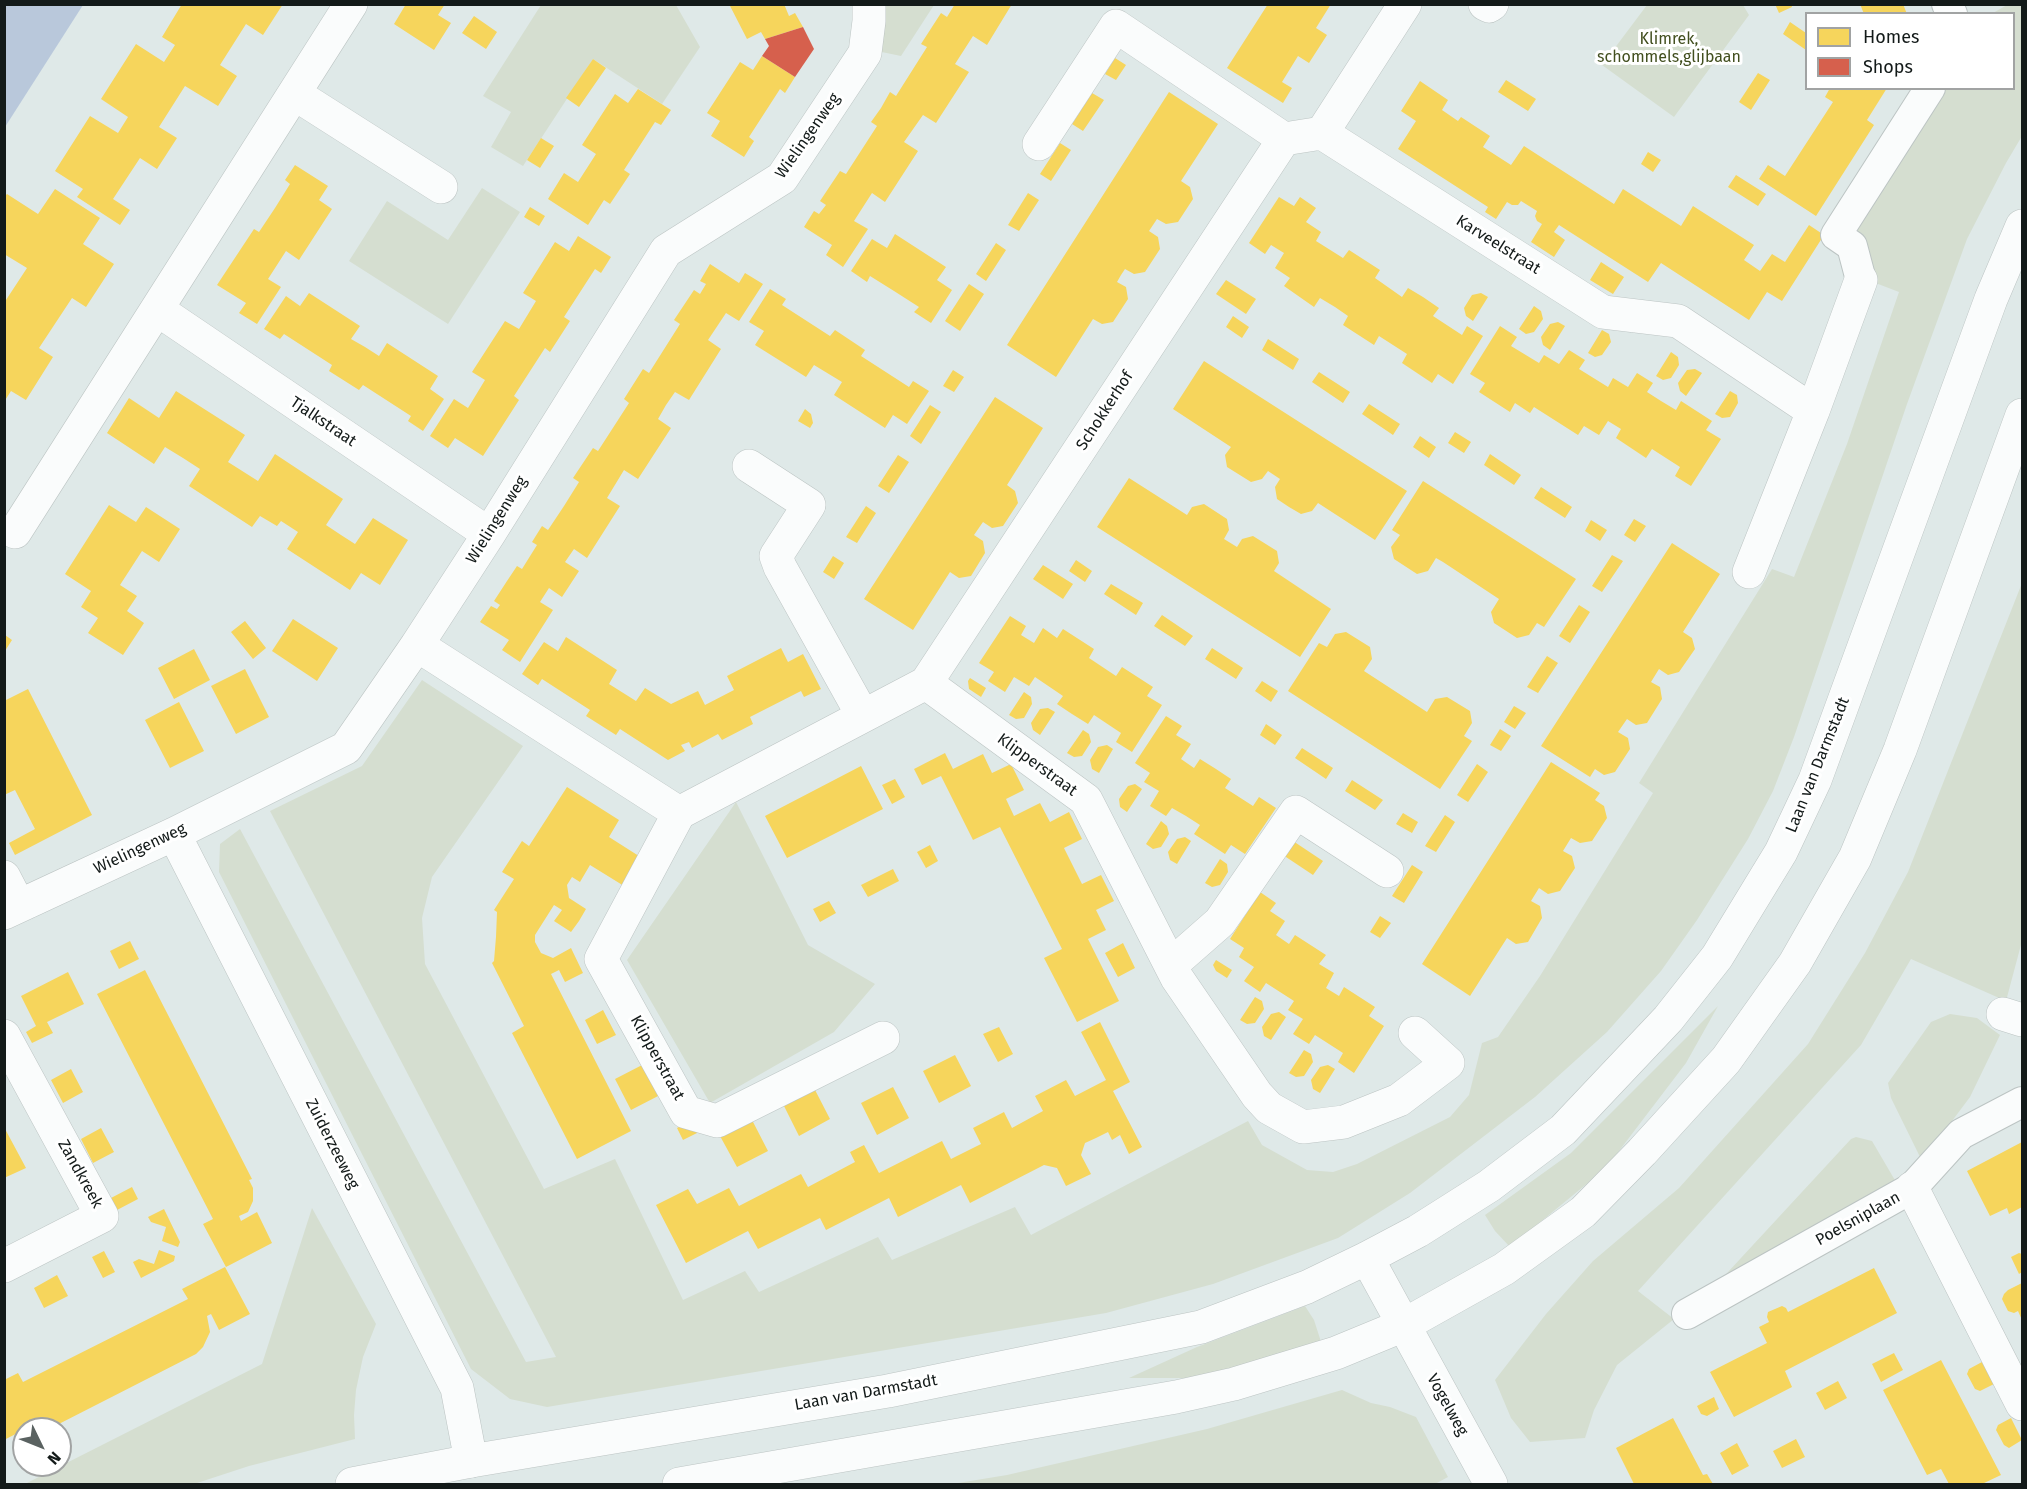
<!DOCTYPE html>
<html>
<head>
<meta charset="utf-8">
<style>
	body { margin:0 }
	#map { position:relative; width:2027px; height:1489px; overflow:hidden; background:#dfe9e8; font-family:"Fira Sans",sans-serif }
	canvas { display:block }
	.frame { position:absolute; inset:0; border:6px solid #131a19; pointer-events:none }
	.legend { position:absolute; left:1805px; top:12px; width:210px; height:78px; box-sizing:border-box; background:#fff; border:2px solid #a1a3a3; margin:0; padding:8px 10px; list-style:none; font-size:18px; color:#131a19 }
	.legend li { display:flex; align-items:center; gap:12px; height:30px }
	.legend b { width:30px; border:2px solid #a1a3a3 }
	.north { position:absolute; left:12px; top:1417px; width:60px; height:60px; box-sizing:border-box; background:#fff; border:2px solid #a1a3a3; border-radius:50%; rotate:133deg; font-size:16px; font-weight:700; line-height:24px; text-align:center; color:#131a19 }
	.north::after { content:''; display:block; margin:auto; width:21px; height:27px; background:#5a6261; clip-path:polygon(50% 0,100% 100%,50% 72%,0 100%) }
</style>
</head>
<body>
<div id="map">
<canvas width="2027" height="1489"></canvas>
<div class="frame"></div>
<ul class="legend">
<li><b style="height:16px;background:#f6d55c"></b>Homes</li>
<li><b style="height:16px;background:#d6604d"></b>Shops</li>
</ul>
<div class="north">N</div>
</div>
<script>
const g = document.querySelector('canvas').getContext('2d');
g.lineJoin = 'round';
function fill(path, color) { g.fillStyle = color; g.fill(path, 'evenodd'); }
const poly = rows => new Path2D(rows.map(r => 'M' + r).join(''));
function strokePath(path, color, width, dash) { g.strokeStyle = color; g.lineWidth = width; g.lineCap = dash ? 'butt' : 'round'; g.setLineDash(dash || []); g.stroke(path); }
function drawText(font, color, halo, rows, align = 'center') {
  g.font = font + ' "Fira Sans",sans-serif'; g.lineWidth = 6; g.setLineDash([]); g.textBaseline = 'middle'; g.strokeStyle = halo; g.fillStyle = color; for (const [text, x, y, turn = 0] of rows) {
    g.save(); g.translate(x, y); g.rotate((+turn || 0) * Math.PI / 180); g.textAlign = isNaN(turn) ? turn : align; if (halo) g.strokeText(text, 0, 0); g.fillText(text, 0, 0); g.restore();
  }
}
fill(poly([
	[541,5,676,5,700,47,662,104,593,59,523,166,491,147,511,112,483,96],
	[882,5,934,5,901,56,877,51],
	[1647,5,1743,5,1749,15,1674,117,1602,65],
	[2007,5,2022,5,2022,136,2006,163,1967,239,1907,404,1794,737,1773,791,1748,839,1697,920,1661,971,1607,1032,1535,1097,1410,1193,1338,1238,1213,1284,1106,1313,547,1407,510,1399,471,1369,219,872,220,844,240,829,526,1362,556,1357,270,811,362,766,422,680,523,746,432,877,422,918,425,964,544,1189,615,1159,683,1300,745,1271,759,1292,878,1237,892,1260,1015,1207,1031,1235,1248,1121,1262,1145,1307,1170,1333,1172,1357,1164,1450,1117,1469,1095,1482,1043,1498,1037,1540,976,1653,793,1639,783,1772,569,1794,577,1847,444,1899,292,1873,282,1859,242,1856,224,1940,89,2014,88,2014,14,1993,13],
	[482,188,520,212,448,324,349,261,387,201,448,240],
	[2022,583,2022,941,2006,1001,1911,959,1861,1045,1638,1291,1674,1319,1617,1365,1594,1410,1585,1438,1530,1442,1511,1418,1495,1380,1546,1314,1593,1261,1679,1188,1808,1044,1865,953,1908,872],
	[736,802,808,945,875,984,834,1032,710,1103,627,960],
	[1718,1006,1686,1063,1606,1168,1510,1247,1495,1231,1485,1215,1571,1153],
	[1950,1014,1977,1018,2000,1035,1970,1097,1922,1161,1891,1098,1888,1083,1931,1022],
	[1856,1137,1872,1141,1896,1182,1716,1285,1851,1139],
	[312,1208,376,1324,363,1357,356,1390,354,1415,355,1439,249,1466,194,1484,25,1484,262,1364],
	[1305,1306,1314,1320,1323,1348,1188,1378,1129,1378,1197,1347],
	[1342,1390,1371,1403,1390,1407,1416,1417,1448,1477,1435,1484,952,1484,1007,1475,1207,1429]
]), '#d5ded0');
fill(poly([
	[5,4,83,5,5,127,4,5]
]), '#b9c8db');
fill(poly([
	[182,4,283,4,263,35,246,24,220,65,237,76,218,106,185,86,159,127,177,138,157,169,140,158,113,199,130,210,120,225,77,197,83,189,55,171,90,116,118,133,128,117,101,99,136,44,164,62,175,45,162,37],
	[406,4,445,4,438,15,451,23,434,50,394,24],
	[729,4,784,4,789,16,795,13,803,27,765,39,761,32,747,39],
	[955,4,1012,4,987,45,973,36,955,64,969,72,936,123,923,115,904,142,918,151,885,202,872,193,854,221,868,229,843,267,826,255,832,245,804,227,814,211,819,214,826,205,820,201,840,171,846,174,877,126,871,122,881,108,890,92,896,96,927,47,921,44,941,13,947,17],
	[1268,4,1331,4,1316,28,1327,35,1309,63,1298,56,1282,82,1292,88,1283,103,1227,68],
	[1775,4,1791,4,1792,7,1779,13],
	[1860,4,1903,4,1907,14,1864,14],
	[474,16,497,32,486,49,462,33],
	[1790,22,1806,33,1806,50,1783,34],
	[762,56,795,77,785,93,780,89,749,137,754,141,744,157,711,136,720,121,707,113,740,62,753,70],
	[1115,58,1126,65,1116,80,1105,74],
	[593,59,606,68,579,107,566,98],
	[1758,73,1770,80,1751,110,1739,102],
	[1506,80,1536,99,1528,111,1498,92],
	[1420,81,1448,100,1442,110,1458,121,1461,117,1490,136,1483,147,1511,165,1524,146,1614,204,1623,189,1681,226,1693,206,1754,245,1744,260,1760,271,1772,254,1785,262,1809,225,1824,235,1782,301,1767,292,1749,320,1661,263,1648,282,1559,225,1554,232,1565,240,1554,257,1531,242,1542,224,1537,221,1535,216,1537,211,1521,201,1518,205,1512,205,1507,202,1496,219,1485,212,1488,207,1398,149,1416,121,1401,111],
	[1830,88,1887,88,1867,120,1874,125,1816,216,1759,179,1768,165,1785,176,1833,102,1825,97],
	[638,89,671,110,661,125,655,122,624,170,630,174,610,204,604,200,588,225,548,199,564,173,578,182,596,154,582,145,615,94,628,103],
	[1169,92,1218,124,1181,181,1190,187,1193,199,1178,222,1166,224,1157,219,1149,231,1158,237,1160,249,1145,272,1134,274,1125,269,1121,275,1117,282,1126,287,1128,299,1113,322,1102,324,1093,319,1056,377,1007,345],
	[1092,93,1104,100,1083,131,1072,124],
	[541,138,554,146,540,168,527,160],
	[1060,143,1071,150,1051,181,1040,174],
	[1648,152,1661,160,1653,172,1641,164],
	[295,165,328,186,319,200,332,209,299,260,286,251,268,279,281,287,257,324,239,313,246,303,217,285,254,229,259,232,275,208,290,184,285,180],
	[1736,175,1766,194,1758,206,1728,187],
	[55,189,100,218,83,244,114,264,86,307,72,298,39,348,53,357,26,400,11,391,4,402,4,303,27,268,4,254,4,197,7,194,38,214],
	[1028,193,1039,200,1019,231,1008,225],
	[1279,197,1294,206,1300,197,1316,208,1306,222,1321,232,1316,241,1343,258,1349,250,1380,270,1375,278,1402,297,1408,288,1423,297,1439,308,1433,316,1462,335,1467,326,1483,336,1453,384,1438,374,1432,383,1402,363,1407,354,1379,336,1374,345,1343,325,1348,316,1335,307,1320,298,1314,307,1284,286,1290,278,1275,268,1284,253,1271,245,1265,254,1249,243],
	[530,207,545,216,539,226,524,217],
	[895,234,946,267,937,280,952,290,931,323,914,312,919,307,894,291,870,276,867,282,851,271,872,239,887,248],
	[578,236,611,257,601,273,595,269,564,317,570,321,550,352,545,348,514,396,519,400,483,456,455,438,448,448,430,436,454,399,468,408,485,380,472,372,505,321,519,329,536,301,523,293,555,242,569,251],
	[996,243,1006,250,986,281,976,274],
	[1601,262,1624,277,1613,294,1590,280],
	[710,264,739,283,745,273,763,284,739,321,726,313,708,340,721,349,689,400,675,392,666,405,658,419,671,428,638,479,624,470,607,498,620,506,587,558,574,549,565,562,579,571,562,597,549,588,540,602,553,610,520,662,502,650,509,640,480,622,491,606,497,609,500,605,494,601,507,581,517,566,522,569,537,545,532,542,542,526,548,530,564,506,579,482,573,478,593,448,598,451,629,403,624,399,643,369,649,373,680,324,674,320,694,290,700,294,706,284,700,281],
	[1226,280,1256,299,1246,314,1216,294],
	[969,284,984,294,960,331,945,321],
	[770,289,786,299,782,305,830,336,835,330,865,350,861,356,909,387,913,381,929,391,907,424,893,415,885,428,834,395,842,382,814,365,806,377,755,345,764,331,749,322],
	[309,293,360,326,351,339,365,347,379,356,387,343,438,376,430,389,444,399,423,431,408,421,411,416,363,385,359,390,329,371,332,365,284,334,280,339,264,329,286,296,300,306],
	[1481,293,1488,297,1473,321,1466,316,1464,308,1472,295],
	[1534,306,1541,311,1543,319,1534,332,1526,334,1519,329],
	[1233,316,1249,327,1242,338,1226,327],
	[1558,322,1565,326,1550,350,1543,345,1541,337,1550,324],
	[1500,326,1517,337,1511,346,1539,363,1544,355,1559,364,1569,350,1585,360,1579,369,1608,387,1613,378,1628,387,1637,373,1653,383,1647,392,1661,401,1676,410,1681,401,1712,421,1706,430,1721,439,1691,486,1675,476,1680,467,1652,449,1646,458,1616,438,1621,429,1608,421,1599,435,1584,426,1578,435,1534,407,1530,413,1515,403,1510,412,1479,392,1485,383,1470,374],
	[1602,330,1609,334,1611,342,1602,355,1595,357,1588,353],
	[1268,339,1299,359,1293,370,1262,350],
	[1671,352,1678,357,1679,365,1671,378,1663,380,1656,376],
	[1204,361,1407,491,1375,540,1318,503,1312,511,1301,514,1289,507,1277,499,1275,487,1280,479,1268,471,1262,479,1251,482,1227,467,1225,455,1231,447,1173,409],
	[1695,369,1702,373,1686,396,1680,391,1678,383,1687,370],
	[953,370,964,377,954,392,943,386],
	[1319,372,1350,392,1343,403,1312,382],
	[176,391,245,435,228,462,258,481,275,454,343,499,326,525,341,535,355,544,373,518,408,540,380,585,361,573,350,590,287,549,298,532,281,521,277,526,260,516,252,527,189,486,200,469,183,458,165,447,154,464,107,433,129,398,159,418],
	[1730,391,1737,395,1738,403,1730,417,1722,418,1715,414],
	[995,397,1043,428,1007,485,1015,491,1018,503,1003,526,992,528,983,522,974,535,983,541,985,553,971,576,959,578,950,572,913,630,864,599],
	[1369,404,1400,424,1393,435,1362,414],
	[930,405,941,412,921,444,910,436],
	[805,409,811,414,813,423,810,428,798,421],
	[1455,432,1471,442,1464,453,1448,443],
	[1420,436,1436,447,1429,458,1413,447],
	[1490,454,1521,475,1514,485,1484,465],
	[898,455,909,462,889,493,878,486],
	[1129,478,1187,515,1192,507,1204,504,1227,519,1229,530,1224,539,1237,547,1242,539,1253,536,1277,551,1279,563,1274,571,1331,609,1300,657,1097,527],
	[1423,481,1576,579,1544,627,1537,623,1529,635,1517,638,1494,623,1491,612,1499,599,1443,562,1436,558,1428,571,1417,574,1394,559,1391,547,1400,535,1392,530],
	[1541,487,1572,507,1565,518,1534,498],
	[109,505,136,522,146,507,180,529,159,562,142,551,120,585,137,596,127,611,144,623,123,655,88,633,98,618,81,607,91,591,65,574],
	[866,506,876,513,857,543,846,537],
	[1634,519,1646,526,1635,542,1624,535],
	[1591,520,1607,530,1600,541,1585,531],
	[1672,543,1720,574,1683,632,1692,638,1695,649,1679,672,1668,675,1659,669,1651,682,1660,687,1662,699,1647,723,1636,725,1627,719,1618,732,1628,738,1630,749,1615,772,1604,775,1595,769,1590,777,1541,746],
	[1612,555,1623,561,1602,592,1592,586],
	[833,556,844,563,834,579,823,572],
	[1076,560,1092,571,1085,582,1069,571],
	[1043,565,1073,584,1063,599,1033,579],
	[1111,584,1143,603,1136,615,1104,594],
	[1579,605,1590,612,1570,643,1559,636],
	[1162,615,1193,636,1185,646,1154,626],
	[1010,616,1026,626,1021,635,1034,643,1043,628,1057,638,1063,629,1094,649,1089,658,1116,676,1122,667,1153,687,1147,696,1162,705,1132,752,1116,742,1121,733,1094,715,1088,724,1072,714,1057,704,1063,696,1035,677,1029,686,1014,677,1005,692,988,681,994,672,979,663],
	[293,619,338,648,317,681,272,651],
	[245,621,266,648,253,659,231,632],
	[1346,632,1370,647,1372,659,1364,671,1427,712,1435,699,1447,697,1470,711,1472,723,1464,736,1472,741,1440,789,1288,691,1319,643,1327,647,1335,634],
	[5,635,12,640,5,651],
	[566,637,617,670,609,684,636,701,645,688,671,704,698,691,705,705,734,690,727,676,781,648,788,662,803,654,821,689,804,697,801,691,750,717,753,724,722,740,718,734,692,748,689,742,681,745,685,751,668,760,620,729,616,735,586,716,590,710,542,679,538,685,522,674,544,642,558,651],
	[1212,648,1243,668,1236,679,1205,659],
	[194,649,210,680,174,699,158,668],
	[1547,656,1558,663,1538,693,1527,687],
	[245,669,269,717,236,734,211,686],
	[970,678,986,688,981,697,969,689,968,681],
	[1262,681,1278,691,1271,702,1255,691],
	[28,689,92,815,15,855,9,843,35,829,15,790,4,795,4,701],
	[1024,692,1031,697,1032,704,1024,718,1016,719,1009,715],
	[179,702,204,751,170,768,145,720],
	[1514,706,1526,713,1515,729,1504,722],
	[1048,708,1055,712,1040,735,1033,730,1031,723,1040,709],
	[1166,716,1182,726,1176,735,1191,744,1181,759,1194,768,1200,759,1216,769,1231,779,1225,788,1253,806,1259,797,1276,808,1245,854,1231,845,1225,854,1194,834,1200,825,1186,816,1172,808,1166,816,1150,806,1159,791,1144,782,1150,773,1135,763],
	[1266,724,1282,735,1275,745,1260,735],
	[1500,729,1511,736,1501,751,1490,745],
	[1083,730,1089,734,1091,742,1082,756,1074,757,1067,753],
	[1107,745,1113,749,1099,773,1092,769,1090,760,1098,747],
	[1302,748,1333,768,1326,779,1295,758],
	[945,753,953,769,983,754,992,773,1011,764,1024,790,1006,799,1014,816,1040,803,1050,822,1069,812,1082,839,1064,848,1082,884,1101,875,1114,901,1096,910,1106,930,1088,939,1119,1001,1077,1022,1044,958,1062,949,1000,827,973,840,941,776,922,785,914,769],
	[1551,762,1600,793,1595,800,1604,806,1607,818,1592,841,1580,843,1571,838,1563,851,1572,856,1575,868,1560,891,1548,894,1539,888,1531,901,1540,906,1542,918,1528,942,1516,944,1507,938,1470,996,1422,964],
	[1477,764,1488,772,1468,802,1457,795],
	[861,766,883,809,787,858,765,816],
	[895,779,905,797,892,804,882,785],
	[1352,780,1383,800,1375,810,1345,791],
	[1135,784,1142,789,1127,812,1120,807,1119,799,1128,786],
	[567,787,619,820,609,837,642,858,624,886,590,865,580,882,572,877,567,885,569,898,586,909,579,921,571,932,554,921,562,910,554,905,535,935,535,942,541,953,553,958,571,948,583,973,565,982,559,970,551,974,631,1131,577,1159,512,1033,524,1026,492,963,494,961,496,937,497,912,494,910,514,879,502,872,522,841,529,846],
	[1403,813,1418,822,1412,833,1396,824],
	[1445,815,1455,822,1436,852,1425,846],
	[1161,821,1167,826,1169,834,1161,847,1153,849,1146,844],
	[1185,837,1191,841,1177,864,1170,860,1168,852,1177,839],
	[1293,841,1323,861,1313,875,1283,855],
	[930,845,938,861,926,868,917,852],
	[1220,859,1227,864,1228,872,1220,885,1212,887,1205,883],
	[1412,865,1423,872,1404,903,1392,896],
	[893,869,899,881,868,897,861,885],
	[1260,892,1276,903,1270,911,1285,921,1276,935,1289,944,1295,935,1326,955,1319,964,1334,973,1326,988,1339,996,1344,987,1375,1007,1369,1016,1384,1026,1354,1073,1338,1062,1343,1053,1315,1035,1309,1044,1293,1034,1303,1019,1288,1010,1294,1001,1266,983,1260,992,1244,981,1254,967,1239,957,1244,948,1230,939],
	[829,901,836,913,820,922,813,909],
	[1380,916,1391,923,1380,938,1370,932],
	[130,941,139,959,119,969,110,951],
	[1123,943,1135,968,1118,977,1105,953],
	[1216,960,1232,970,1227,978,1216,971,1213,965],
	[145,970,252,1179,249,1180,253,1188,253,1201,248,1212,239,1216,241,1221,257,1212,272,1243,226,1267,203,1224,213,1219,97,994],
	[68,972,84,1004,47,1022,53,1033,32,1043,26,1032,36,1026,21,996],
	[1255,997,1262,1001,1264,1009,1255,1023,1247,1024,1240,1020],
	[603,1010,616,1035,597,1044,585,1020],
	[1279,1012,1286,1017,1271,1040,1264,1036,1262,1027,1271,1014],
	[1100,1022,1130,1082,1113,1091,1142,1147,1129,1154,1120,1135,1112,1140,1108,1132,1096,1138,1085,1143,1081,1155,1091,1174,1066,1186,1057,1168,1044,1165,970,1203,961,1185,898,1217,889,1198,826,1230,820,1218,758,1249,748,1231,686,1263,656,1205,688,1189,697,1204,729,1188,739,1206,801,1174,808,1187,855,1162,850,1152,864,1145,879,1173,942,1141,951,1159,981,1144,973,1128,1004,1112,1012,1128,1043,1111,1035,1096,1066,1080,1075,1096,1106,1080,1081,1032],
	[999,1027,1013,1054,998,1062,983,1034],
	[1304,1050,1311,1054,1313,1062,1304,1076,1296,1077,1289,1073],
	[955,1055,971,1086,939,1103,923,1071],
	[646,1063,662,1094,631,1110,615,1079],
	[1328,1065,1335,1069,1320,1093,1313,1089,1311,1080,1320,1067],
	[71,1069,83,1092,63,1103,51,1080],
	[893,1087,909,1118,877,1135,861,1103],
	[814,1088,830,1119,799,1136,783,1104],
	[693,1119,699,1132,683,1140,677,1128],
	[752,1120,768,1151,737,1167,720,1136],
	[4,1127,26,1168,4,1178],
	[101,1128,114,1152,93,1163,81,1139],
	[2022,1142,2022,1207,2009,1214,2007,1208,1990,1216,1967,1171],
	[132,1187,138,1199,117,1210,111,1198],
	[164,1209,180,1242,178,1247,162,1241,166,1227,151,1222,148,1217],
	[159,1250,175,1256,174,1261,141,1278,133,1262,139,1259,154,1264],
	[104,1251,115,1272,103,1278,92,1257],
	[2019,1253,2022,1254,2022,1272,2019,1274,2011,1257],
	[225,1267,250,1314,219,1330,211,1314,207,1316,210,1332,203,1347,196,1354,49,1429,45,1429,41,1421,4,1440,4,1380,18,1373,23,1382,188,1299,182,1289],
	[1874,1268,1897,1313,1785,1371,1792,1387,1734,1417,1710,1372,1767,1343,1759,1327,1769,1322,1767,1317,1768,1312,1782,1306,1786,1308,1788,1312],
	[57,1275,68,1296,44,1308,34,1288],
	[2022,1283,2022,1320,2018,1311,2014,1313,2008,1311,2002,1299,2004,1294,2008,1290],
	[1894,1353,1903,1370,1881,1382,1872,1364],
	[1941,1360,2001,1475,1982,1484,1949,1484,1941,1469,1927,1475,1883,1390],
	[1982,1362,1994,1384,1980,1391,1975,1389,1967,1374,1969,1369],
	[1838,1381,1847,1398,1825,1410,1816,1393],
	[1714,1397,1719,1409,1707,1416,1701,1414,1697,1406],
	[1673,1418,1703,1475,1707,1474,1713,1484,1634,1484,1616,1448],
	[2011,1418,2022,1440,2009,1448,2004,1445,1996,1430,1998,1425],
	[1796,1439,1805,1457,1782,1468,1773,1451],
	[1737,1443,1749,1466,1732,1475,1720,1453]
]), '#f6d55c');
fill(poly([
	[803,27,814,49,795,77,762,56,769,46,765,39]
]), '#d6604d');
const pedestrian = poly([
	[1947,4,1952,14],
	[1861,280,1852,246,1836,235,1930,88],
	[1687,1314,1912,1188,1961,1134,2022,1102]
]);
const minor = poly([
	[1405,4,1322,133,1603,312,1678,321,1813,411],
	[1485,4,1489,6,1492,4],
	[295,94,441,187],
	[1039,144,1116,26,1284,139],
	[158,310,489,534],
	[749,466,809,505,776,556,780,567,863,716],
	[15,532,351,4],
	[1749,572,1813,411,1861,280],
	[417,645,679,813],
	[926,683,1284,139,1322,133],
	[174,834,457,1388,471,1461],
	[4,877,19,906],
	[4,913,174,834,346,748,417,645,489,534,666,251,782,178,865,53,869,21,869,4],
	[1171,965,1220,922,1296,812,1387,871],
	[2003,1014,2022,1020],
	[4,1036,102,1216,4,1266],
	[883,1038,717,1121,686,1112,601,959,679,813,926,683,1086,800,1177,978,1257,1095,1269,1108,1303,1127,1344,1122,1399,1100,1448,1063,1415,1033],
	[1912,1188,2022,1404]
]);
const tertiary = poly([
	[1367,1258,1491,1484],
	[352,1484,471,1461,888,1391,1201,1327,1307,1287,1367,1258,1418,1231,1489,1186,1563,1130,1668,1019,1717,957,1781,852,1815,780,1991,299,2022,226],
	[679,1484,1176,1397,1234,1384,1336,1353,1404,1325,1504,1269,1583,1212,1642,1152,1726,1060,1795,963,1855,858,1900,750,2022,415]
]);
strokePath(pedestrian, '#bcc4c3', 32);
strokePath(minor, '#bcc4c3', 34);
strokePath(tertiary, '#bcc4c3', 34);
strokePath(pedestrian, '#fafcfc', 30);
strokePath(minor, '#fafcfc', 33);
strokePath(tertiary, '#fafcfc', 33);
drawText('16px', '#424f1f', '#fff', [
	["Klimrek,",1669,40],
	["schommels,glijbaan",1669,58]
]);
drawText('16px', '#131a19', '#fff', [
	["Wielingenweg",808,136,-55],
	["Karveelstraat",1498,245,32],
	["Schokkerhof",1105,411,-57],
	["Tjalkstraat",323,422,34],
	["Wielingenweg",497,520,-58],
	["Klipperstraat",1037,765,36],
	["Laan van Darmstadt",1818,765,-68],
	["Wielingenweg",140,849,-25],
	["Klipperstraat",657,1058,61],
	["Zuiderzeeweg",332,1144,63],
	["Zandkreek",80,1174,61],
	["Poelsniplaan",1858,1219,-29],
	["Laan van Darmstadt",866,1393,-10],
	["Vogelweg",1447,1405,61]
]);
</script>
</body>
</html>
